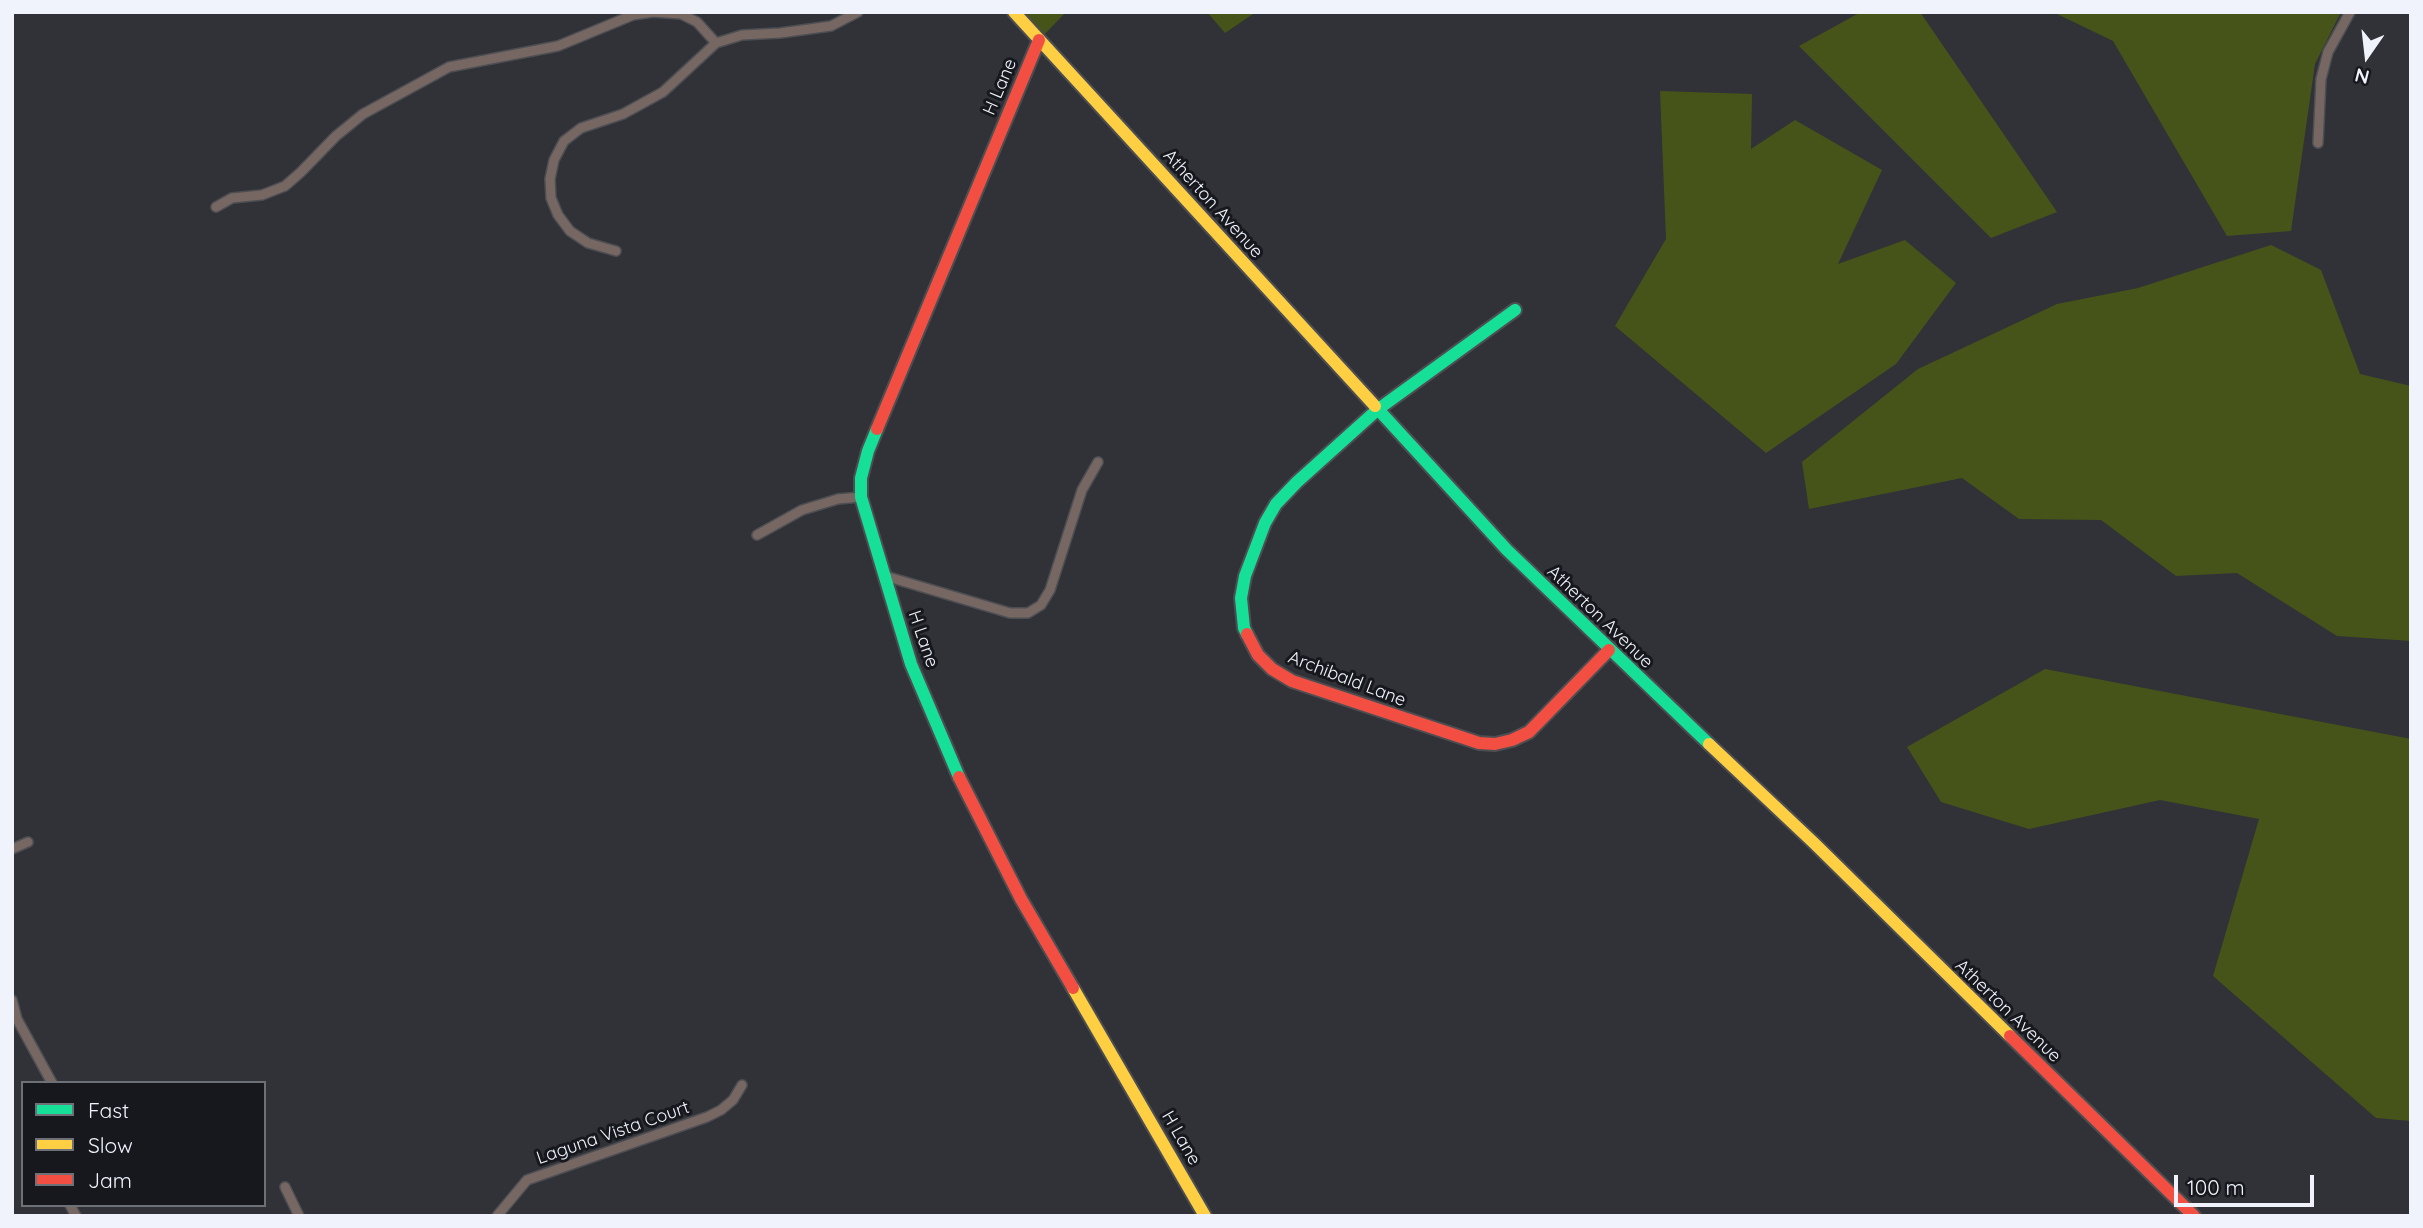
<!DOCTYPE html>
<html>
<head>
<meta charset="utf-8">
<style>
	body { margin:0 }
	#map { position:relative; width:2423px; height:1228px; overflow:hidden; background:#303238; font-family:Quicksand,sans-serif }
	canvas { display:block }
	.frame { position:absolute; inset:0; border:14px solid #f0f3fb; pointer-events:none }
	.legend { position:absolute; left:21px; top:1081px; width:245px; height:126px; box-sizing:border-box; background:#16181e; border:2px solid #6d7076; margin:0; padding:9px 12px; list-style:none; font-size:21px; color:#f0f3fb }
	.legend li { display:flex; align-items:center; gap:14px; height:35px }
	.legend b { width:35px; border:2px solid #6d7076 }
	.north { position:absolute; left:2332px; top:21px; width:70px; height:70px; -webkit-text-stroke:5px #16181e; paint-order:stroke; rotate:194deg; font-size:19px; font-weight:700; line-height:28px; text-align:center; color:#f0f3fb }
	.north::after { content:''; display:block; margin:auto; width:24px; height:32px; background:#f0f3fb; clip-path:polygon(50% 0,100% 100%,50% 72%,0 100%) }
	.scale { position:absolute; left:2174px; top:1175px; width:140px; height:32px; box-sizing:border-box; border:4px solid #f0f3fb; border-top:0; padding-left:9px; font-size:21px; line-height:24px; white-space:nowrap; color:#f0f3fb; -webkit-text-stroke:5px #16181e; paint-order:stroke }
</style>
</head>
<body>
<div id="map">
<canvas width="2423" height="1228"></canvas>
<div class="frame"></div>
<ul class="legend">
<li><b style="height:9px;background:#16e098"></b>Fast</li>
<li><b style="height:9px;background:#ffcf43"></b>Slow</li>
<li><b style="height:9px;background:#f24e42"></b>Jam</li>
</ul>
<div class="north">N</div>
<div class="scale">100 m</div>
</div>
<script>
const g = document.querySelector('canvas').getContext('2d');
g.lineJoin = 'round';
function fill(path, color) { g.fillStyle = color; g.fill(path, 'evenodd'); }
const poly = rows => new Path2D(rows.map(r => 'M' + r).join(''));
function strokePath(path, color, width, dash) { g.strokeStyle = color; g.lineWidth = width; g.lineCap = dash ? 'butt' : 'round'; g.setLineDash(dash || []); g.stroke(path); }
function drawText(font, color, halo, rows, align = 'center') {
  g.font = font + ' Quicksand,sans-serif'; g.lineWidth = 6; g.setLineDash([]); g.textBaseline = 'middle'; g.strokeStyle = halo; g.fillStyle = color; for (const [text, x, y, turn = 0] of rows) {
    g.save(); g.translate(x, y); g.rotate((+turn || 0) * Math.PI / 180); g.textAlign = isNaN(turn) ? turn : align; if (halo) g.strokeText(text, 0, 0); g.fillText(text, 0, 0); g.restore();
  }
}
fill(poly([
	[1014,12,1066,12,1039,40],
	[1207,12,1256,12,1225,33],
	[1861,12,1920,12,2057,212,1991,238,1799,46],
	[2053,12,2341,12,2315,64,2291,231,2227,236,2113,41],
	[1660,91,1752,94,1751,149,1795,120,1882,170,1838,264,1905,240,1956,283,1896,364,1766,453,1615,326,1666,239],
	[2271,245,2321,270,2360,374,2411,386,2411,641,2337,636,2237,573,2176,576,2101,520,2019,519,1962,478,1809,509,1802,462,1918,369,2057,304,2138,288],
	[2045,669,2411,739,2411,1121,2376,1118,2213,976,2259,819,2160,800,2029,829,1941,802,1907,747]
]), '#465419');
const street = poly([
	[2318,143,2321,79,2328,52,2350,12],
	[216,207,232,198,262,195,285,186,301,172,336,136,363,114,449,67,558,46,633,15,653,12,681,14,697,22,716,43],
	[616,251,588,243,570,231,558,215,551,198,550,179,554,160,564,141,581,128,623,114,663,92,716,43,742,35,780,33,831,26,858,12],
	[757,535,802,510,838,499,861,497],
	[885,576,1010,613,1028,613,1041,605,1050,590,1082,490,1098,462],
	[12,849,28,842],
	[12,1000,17,1019,52,1083],
	[285,1187,299,1216],
	[70,1205,76,1216],
	[497,1216,527,1180,707,1117,721,1110,733,1100,742,1085]
]);
const fast = poly([
	[1375,406,1507,550,1709,744],
	[877,429,868,451,861,478,861,497,911,664,959,777],
	[1247,634,1244,628,1241,598,1245,576,1265,523,1276,504,1297,482,1377,410,1515,310]
]);
const slow = poly([
	[1014,12,1375,406],
	[1709,744,1815,844,2010,1036],
	[1073,988,1205,1216]
]);
const jam = poly([
	[877,429,1039,40],
	[1247,634,1258,655,1272,669,1292,681,1479,743,1495,744,1512,740,1529,732,1609,650],
	[959,777,1021,899,1073,988],
	[2010,1036,2194,1216]
]);
strokePath(street, '#4c4e52', 12);
strokePath(fast, '#4c4e52', 16);
strokePath(slow, '#4c4e52', 16);
strokePath(jam, '#4c4e52', 16);
strokePath(street, '#776763', 9);
strokePath(fast, '#16e098', 12);
strokePath(slow, '#ffcf43', 12);
strokePath(jam, '#f24e42', 12);
drawText('18px', '#f0f3fb', '#16181e', [
	["H Lane",1000,87,-67],
	["Atherton Avenue",1213,204,48],
	["Atherton Avenue",1600,617,44],
	["H Lane",923,639,71],
	["Archibald Lane",1347,679,21],
	["Atherton Avenue",2008,1011,44],
	["Laguna Vista Court",613,1133,-19],
	["H Lane",1181,1138,60]
]);
</script>
</body>
</html>
